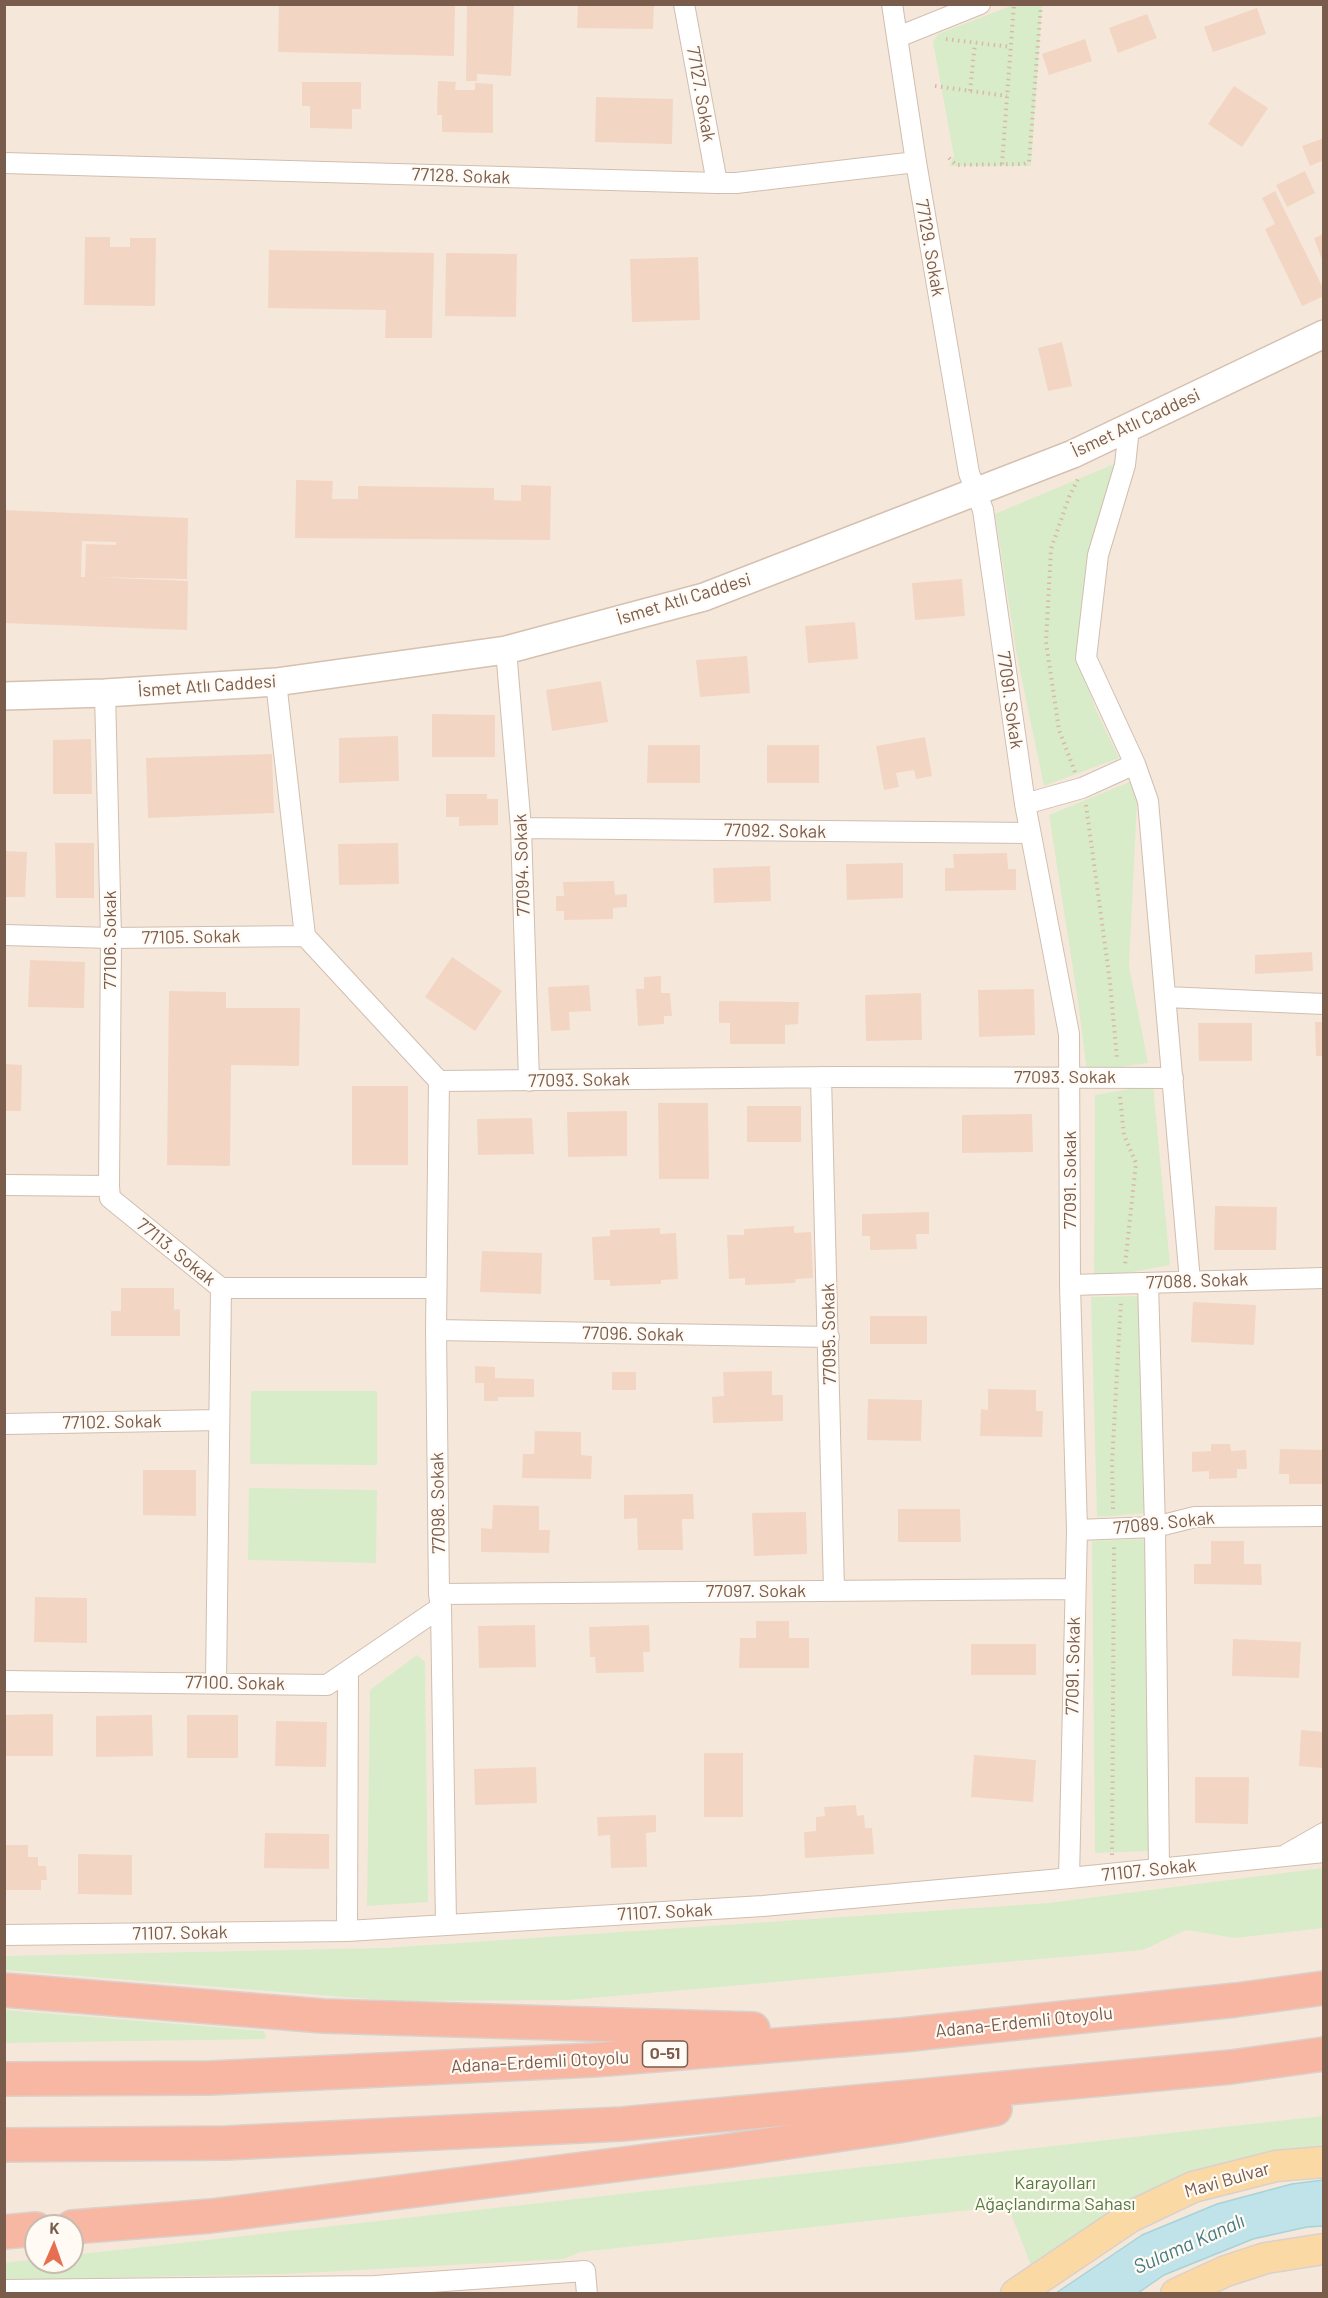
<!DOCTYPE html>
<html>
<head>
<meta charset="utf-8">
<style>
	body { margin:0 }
	#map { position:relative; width:1328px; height:2298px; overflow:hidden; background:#fdf6ec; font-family:Barlow,sans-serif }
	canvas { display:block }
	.frame { position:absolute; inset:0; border:6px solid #7a5c4d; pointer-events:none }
	.north { position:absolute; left:24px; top:2214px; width:60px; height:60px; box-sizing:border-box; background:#fffaf3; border:2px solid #cabbb1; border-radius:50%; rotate:2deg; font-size:16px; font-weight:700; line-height:24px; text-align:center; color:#7a5c4d }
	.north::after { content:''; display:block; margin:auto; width:21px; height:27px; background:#e76f51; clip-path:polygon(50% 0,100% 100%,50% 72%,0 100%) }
</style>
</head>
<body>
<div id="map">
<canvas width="1328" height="2298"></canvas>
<div class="frame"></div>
<div class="north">K</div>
</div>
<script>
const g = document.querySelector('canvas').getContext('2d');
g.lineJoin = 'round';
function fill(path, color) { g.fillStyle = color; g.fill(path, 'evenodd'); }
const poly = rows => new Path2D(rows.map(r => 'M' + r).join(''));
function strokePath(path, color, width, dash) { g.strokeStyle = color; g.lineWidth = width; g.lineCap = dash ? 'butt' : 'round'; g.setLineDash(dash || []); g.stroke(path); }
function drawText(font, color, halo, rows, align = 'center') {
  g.font = font + ' Barlow,sans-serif'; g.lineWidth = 4.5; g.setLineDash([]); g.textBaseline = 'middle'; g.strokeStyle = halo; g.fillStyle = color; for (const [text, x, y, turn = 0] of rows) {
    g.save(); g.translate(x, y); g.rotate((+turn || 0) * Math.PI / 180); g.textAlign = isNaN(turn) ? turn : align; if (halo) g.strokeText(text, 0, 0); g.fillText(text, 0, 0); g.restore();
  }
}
fill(poly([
	[5,5,1323,5,1323,2293,5,2294],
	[36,2226,72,2226,72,2262,36,2262]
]), '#f5e8da');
fill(poly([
	[1013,5,1042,5,1031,166,949,166,954,156,933,42,938,34],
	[1114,464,1088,554,1077,654,1095,708,1119,758,1044,786,1017,656,995,514],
	[1132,781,1137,801,1129,966,1148,1063,1087,1072,1078,1001,1049,815],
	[1153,1085,1170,1265,1094,1279,1095,1095],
	[1142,1296,1146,1513,1097,1517,1091,1297],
	[251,1391,377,1391,377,1465,250,1464],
	[249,1488,377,1490,376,1563,248,1560],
	[1146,1539,1149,1851,1095,1853,1092,1541],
	[417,1655,425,1662,428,1902,367,1906,370,1690],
	[1323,1868,1323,1928,1235,1938,1186,1930,1143,1950,569,2000,395,2001,5,1970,5,1956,385,1948,1049,1903],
	[5,2010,264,2031,266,2039,5,2043],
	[1323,2116,1323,2147,1230,2161,1136,2196,1032,2268,1008,2206,580,2252,564,2259,284,2274,5,2280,4,2263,36,2259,36,2262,72,2262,72,2255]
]), '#d8ecc9');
const water = poly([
	[1323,2180,1323,2226,1307,2227,1253,2239,1164,2275,1138,2293,1056,2293,1142,2235,1217,2204,1292,2184,1323,2180]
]);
fill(water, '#bfe3e8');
strokePath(water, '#a5d3da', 1.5);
fill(poly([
	[279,4,455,4,454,56,278,52],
	[467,4,514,4,511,76,477,74,477,81,466,81],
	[578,5,654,5,653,29,577,28],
	[1257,8,1266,34,1213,52,1204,27],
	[1147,14,1157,38,1118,53,1109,28],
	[1085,39,1092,61,1049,75,1042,54],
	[438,81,456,82,455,90,475,90,475,83,493,84,493,133,442,132,442,115,437,115],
	[302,82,361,82,361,109,352,109,352,129,310,128,310,106,302,106],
	[1234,86,1268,108,1242,147,1208,124],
	[596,97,673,99,672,144,595,142],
	[1324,138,1324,160,1310,166,1302,146],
	[1305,171,1315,193,1287,207,1276,185],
	[1275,191,1324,290,1324,296,1302,306,1265,229,1275,224,1262,198],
	[1324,234,1324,262,1323,262,1314,238],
	[85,237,110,237,110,247,130,247,130,238,156,238,155,306,84,305],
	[269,250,434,253,432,338,385,338,386,310,268,308],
	[446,253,517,254,516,317,445,316],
	[698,257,700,320,632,322,630,259],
	[1062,342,1072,386,1048,391,1038,348],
	[296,480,333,481,332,499,358,499,358,486,494,488,494,500,521,501,521,485,551,486,550,540,295,538],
	[4,510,188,518,187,579,93,577,188,581,187,630,4,623],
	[82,541,116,542,116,545,86,544,85,577,81,577],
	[962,579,965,616,915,620,912,583],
	[855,622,858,659,808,663,805,626],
	[747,656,750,693,700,697,696,660],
	[601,681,608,722,552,731,546,690],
	[432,714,495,715,495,757,432,757],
	[398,736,399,781,339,783,339,738],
	[925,737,932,776,916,779,914,770,896,773,899,787,884,790,876,746],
	[91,739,92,794,53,794,53,740],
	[648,745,700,745,700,783,647,783],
	[767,745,819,745,819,783,767,783],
	[272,754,274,813,148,818,146,758],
	[446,794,487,794,487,799,498,799,498,825,459,826,459,817,446,817],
	[55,843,94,843,94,898,56,898],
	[398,843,399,884,339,885,338,844],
	[4,851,27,852,25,897,4,897],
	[1007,853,1008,869,1016,869,1016,890,945,891,945,868,954,868,953,854],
	[903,863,903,898,847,900,846,864],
	[770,866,771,901,714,903,713,868],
	[614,881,615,895,627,894,627,907,613,908,613,919,564,920,564,911,556,911,556,896,564,896,563,882],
	[1312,952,1313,971,1255,974,1255,955],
	[452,957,502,991,475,1031,425,997],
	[30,960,85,962,84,1008,28,1007],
	[661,976,661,993,670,993,672,1016,664,1016,664,1024,638,1026,636,989,644,989,644,977],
	[589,985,591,1011,569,1012,570,1030,551,1031,548,987],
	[1034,989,1035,1035,979,1037,978,990],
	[169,991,226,992,226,1008,300,1008,299,1066,231,1065,230,1166,167,1165],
	[921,993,922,1040,866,1041,865,995],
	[719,1001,799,1002,798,1024,785,1025,785,1044,730,1044,730,1023,719,1023],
	[1315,1022,1324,1022,1324,1056,1316,1056],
	[1198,1023,1252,1023,1252,1061,1199,1061],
	[4,1064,22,1065,21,1111,4,1111],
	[352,1086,408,1086,408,1165,352,1165],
	[658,1103,708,1103,709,1179,659,1179],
	[747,1106,801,1106,801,1142,747,1142],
	[627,1111,627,1156,568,1157,567,1112],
	[1032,1114,1033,1152,962,1153,962,1115],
	[532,1118,534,1154,478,1155,477,1119],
	[1215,1206,1277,1207,1276,1250,1214,1250],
	[929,1212,929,1234,916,1234,917,1249,870,1250,870,1236,862,1236,862,1214],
	[794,1226,794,1233,811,1232,813,1278,796,1279,795,1283,745,1285,745,1278,729,1279,727,1235,744,1235,744,1229],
	[660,1228,660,1234,676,1233,678,1279,661,1280,661,1284,610,1286,610,1280,594,1280,592,1237,610,1236,610,1230],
	[482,1251,542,1253,541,1294,480,1292],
	[121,1288,174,1288,174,1310,180,1309,180,1336,111,1336,111,1311,121,1311],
	[1193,1302,1256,1305,1254,1345,1191,1342],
	[870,1316,927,1316,927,1344,870,1344],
	[475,1366,495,1367,495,1378,534,1379,534,1397,498,1397,498,1401,484,1401,484,1383,475,1383],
	[772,1371,772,1395,783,1395,783,1421,713,1423,712,1397,724,1396,723,1372],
	[612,1372,636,1372,636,1390,612,1390],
	[988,1389,1036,1390,1036,1411,1043,1411,1042,1437,980,1436,981,1409,988,1410],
	[868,1399,922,1400,921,1441,867,1440],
	[535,1431,581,1432,581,1455,592,1456,591,1479,522,1478,523,1454,534,1454],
	[1211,1444,1230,1444,1231,1451,1246,1450,1247,1469,1237,1469,1237,1478,1209,1479,1209,1471,1192,1472,1192,1452,1211,1451],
	[1280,1449,1324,1450,1324,1484,1289,1484,1289,1474,1279,1474],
	[143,1470,196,1470,196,1516,143,1515],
	[693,1494,694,1519,682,1519,683,1550,638,1550,637,1518,624,1519,624,1495],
	[493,1505,539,1506,539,1530,550,1530,549,1553,481,1552,481,1528,492,1529],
	[898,1509,960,1509,961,1542,898,1542],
	[806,1512,807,1554,754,1556,752,1513],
	[1211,1541,1244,1541,1244,1564,1261,1564,1262,1585,1194,1584,1194,1564,1211,1564],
	[35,1597,87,1598,87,1643,34,1642],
	[756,1621,789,1621,789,1638,809,1638,809,1668,739,1668,740,1638,756,1638],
	[535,1625,536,1667,479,1668,478,1626],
	[649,1625,650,1652,643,1652,644,1672,596,1673,595,1657,590,1657,589,1627],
	[1233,1639,1301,1642,1299,1678,1232,1676],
	[971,1644,1036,1644,1036,1675,971,1675],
	[53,1714,53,1756,4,1756,4,1715],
	[152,1715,153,1756,96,1757,96,1716],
	[187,1715,238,1715,238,1758,187,1758],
	[276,1721,327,1722,326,1767,275,1766],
	[1301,1730,1324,1732,1324,1768,1299,1766],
	[704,1753,743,1753,743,1817,704,1817],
	[974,1755,1036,1760,1033,1802,971,1797],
	[536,1767,537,1803,475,1805,474,1769],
	[1195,1777,1249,1777,1248,1824,1195,1823],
	[856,1805,857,1816,864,1815,865,1828,872,1828,874,1854,805,1858,804,1832,816,1831,816,1817,825,1816,824,1807],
	[656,1815,656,1832,646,1833,647,1867,611,1868,610,1835,598,1836,597,1817],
	[265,1833,329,1834,329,1869,264,1868],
	[4,1845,28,1845,28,1857,38,1857,38,1866,46,1866,47,1880,41,1880,41,1890,4,1890],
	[78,1854,132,1855,132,1895,78,1894]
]), '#f3d5c3');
const street = poly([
	[684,4,717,183],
	[892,4,916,162,969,473,983,510,1025,804,1069,1034,1070,1285,1077,1530,1069,1878],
	[898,37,980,4],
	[4,163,717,183,736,183,916,162],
	[1129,428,1125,465,1098,555,1086,658,1135,764,1148,801,1190,1281],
	[506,650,521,828,529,1081],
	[276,682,305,936,439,1081,836,1077,1173,1078],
	[105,693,111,938,109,1186],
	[1025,804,1082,788,1135,764],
	[521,828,1030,833],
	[4,935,111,938,305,936],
	[1166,997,1324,1004],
	[821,1077,834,1590],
	[439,1081,436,1330,439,1594,441,1607,446,1924],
	[4,1185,109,1186,110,1198,221,1288,436,1288],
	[1148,1283,1155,1527,1159,1868],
	[1070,1285,1324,1278],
	[436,1330,829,1337],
	[4,1424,219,1420],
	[1077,1530,1155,1527,1195,1517,1324,1516],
	[439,1594,1074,1589],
	[4,1681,327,1685,441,1607],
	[216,1683,221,1288],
	[1287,1854,1324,1833],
	[347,1931,348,1671],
	[4,1935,347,1931,763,1906,1050,1880,1324,1852],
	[4,2290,375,2286,585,2271,587,2294]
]);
const secondary = poly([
	[4,696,105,693,276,682,506,650,704,597,1073,454,1324,334]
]);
const primary = poly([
	[1016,2294,1130,2217,1193,2187,1276,2166,1324,2162],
	[1176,2294,1226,2271,1266,2258,1324,2249]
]);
const highway = poly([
	[4,1990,323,2016,753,2029],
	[4,2079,210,2078,594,2060,902,2035,1236,2000,1324,1988],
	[4,2145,226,2143,622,2124,1231,2067,1324,2054],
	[72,2227,211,2216,726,2151,898,2126,995,2109],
	[4,2232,36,2229]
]);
strokePath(street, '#d1beb0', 22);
strokePath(secondary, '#d6c0b0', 30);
strokePath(primary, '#dad1cd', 33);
strokePath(highway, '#dad1cd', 36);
strokePath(poly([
	[946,39,1011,47],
	[935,86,1007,96],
	[970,91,975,43],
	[949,158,956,165,1024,164,1029,162,1041,4],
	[1002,164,1014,4],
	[1075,772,1059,730,1046,642,1051,549,1069,497,1079,477],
	[1086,805,1110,982,1117,1059],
	[1120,1097,1124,1135,1136,1163,1125,1265],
	[1113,1509,1112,1463,1121,1301],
	[1112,1855,1114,1547]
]), '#d9b8a5', 4, [1.5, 4.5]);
strokePath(street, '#fff', 20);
strokePath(secondary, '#fff', 27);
strokePath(primary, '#fbd9a5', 30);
strokePath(highway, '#f7b7a3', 33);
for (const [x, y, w] of [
	[665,2054,45]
]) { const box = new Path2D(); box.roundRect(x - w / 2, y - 13, w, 26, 4.5); g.fillStyle = '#fffaf3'; g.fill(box); strokePath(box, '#7a5c4d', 1.5); }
drawText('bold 16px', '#7a5c4d', null, [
	["O-51",665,2054]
]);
drawText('18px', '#7a5c4d', '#fffaf3', [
	["77127. Sokak",701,94,80],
	["77128. Sokak",461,176,2],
	["77129. Sokak",930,248,80],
	["İsmet Atlı Caddesi",1136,423,-25],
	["İsmet Atlı Caddesi",684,599,-17],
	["İsmet Atlı Caddesi",207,686,-4],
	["77091. Sokak",1010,700,82],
	["77092. Sokak",775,831,1],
	["77094. Sokak",522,865,-92],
	["77105. Sokak",191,937,-1],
	["77106. Sokak",110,940,-90],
	["77093. Sokak",1065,1077],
	["77093. Sokak",579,1080,-1],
	["77091. Sokak",1070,1180,-90],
	["77113. Sokak",176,1252,39],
	["77088. Sokak",1197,1281,-2],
	["77096. Sokak",633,1334,1],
	["77095. Sokak",829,1334,-91],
	["77102. Sokak",112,1422,-1],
	["77098. Sokak",438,1503,-91],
	["77089. Sokak",1164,1523,-6],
	["77097. Sokak",756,1591],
	["77091. Sokak",1073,1666,-89],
	["77100. Sokak",235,1683,1],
	["71107. Sokak",1149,1870,-6],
	["71107. Sokak",665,1912,-3],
	["71107. Sokak",180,1933,-1],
	["Adana-Erdemli Otoyolu",1024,2022,-6],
	["Adana-Erdemli Otoyolu",540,2062,-3],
	["Mavi Bulvar",1227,2180,-16]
]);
drawText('18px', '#537a41', '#fffaf3', [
	["Karayolları",1055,2183],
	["Ağaçlandırma Sahası",1055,2204]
]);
drawText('italic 20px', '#437c86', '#fffaf3', [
	["Sulama Kanalı",1189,2244,-24]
]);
</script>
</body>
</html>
